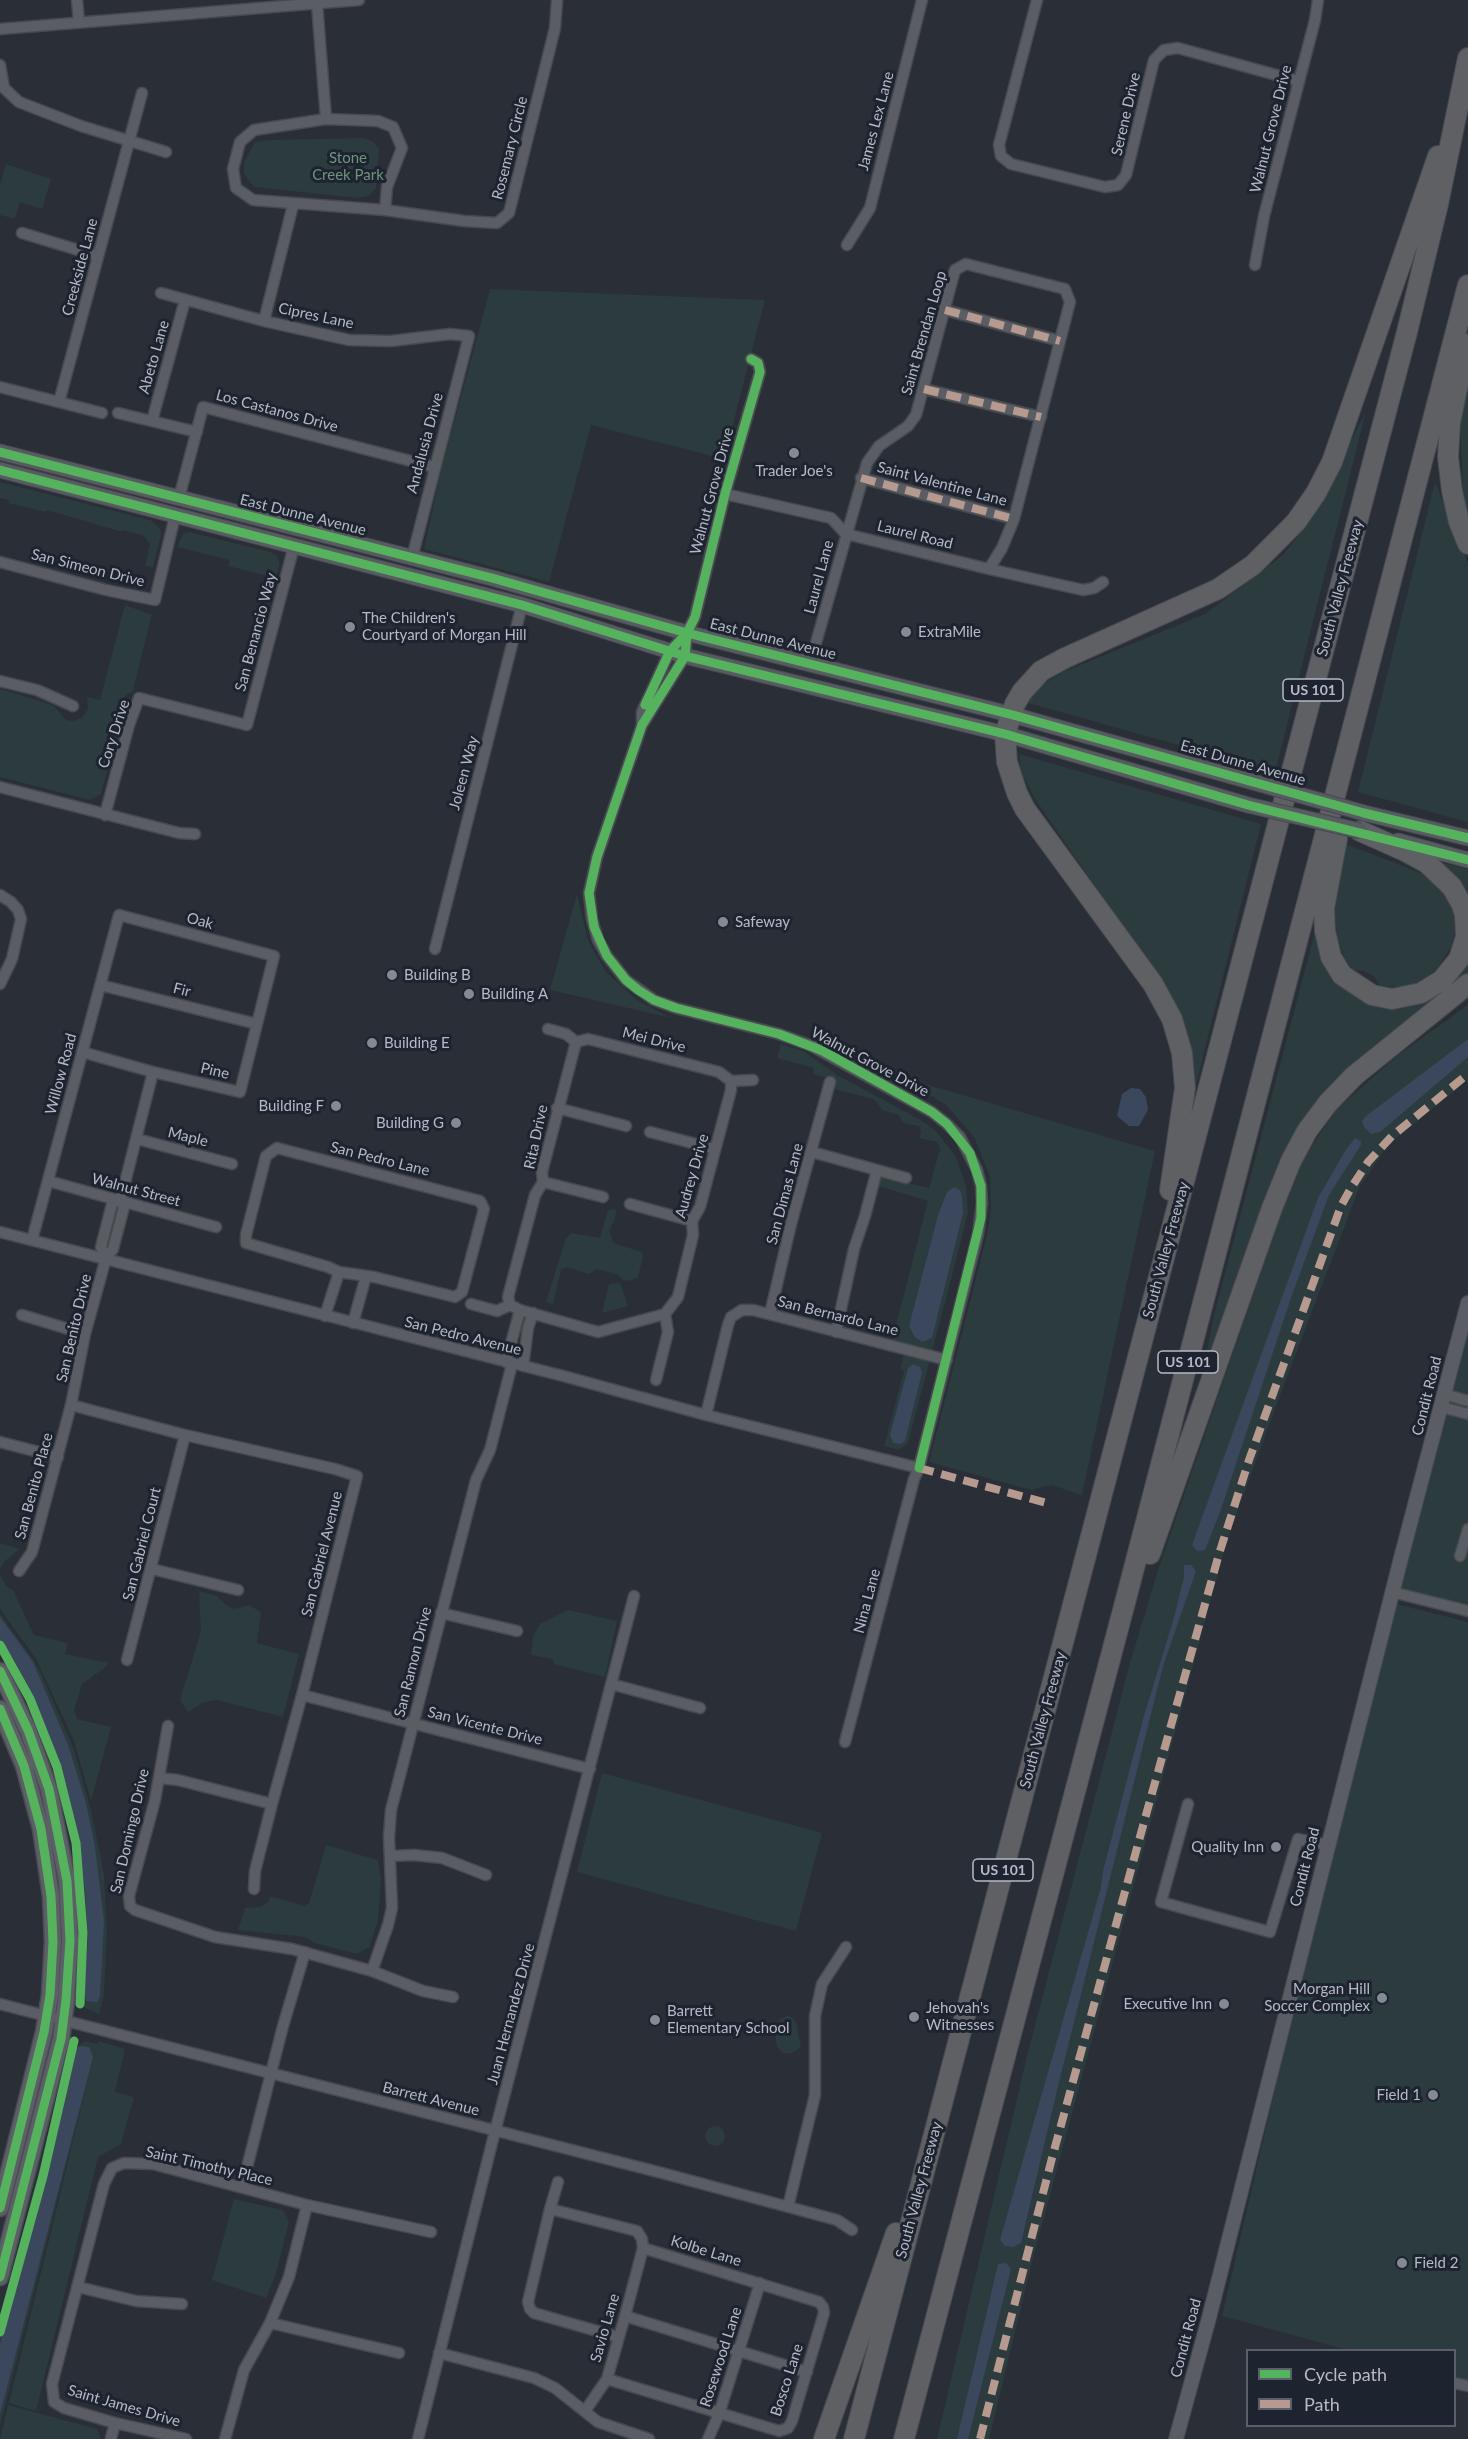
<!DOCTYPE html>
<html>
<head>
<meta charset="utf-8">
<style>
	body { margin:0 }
	#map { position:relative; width:1468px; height:2439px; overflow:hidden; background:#2a2e36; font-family:Lato,sans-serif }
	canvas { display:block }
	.legend { position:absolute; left:1246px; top:2349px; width:210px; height:78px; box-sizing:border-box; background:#1e242f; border:2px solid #5a606b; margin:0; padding:8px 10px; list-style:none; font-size:18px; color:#b5bac6 }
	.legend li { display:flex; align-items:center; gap:12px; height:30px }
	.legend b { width:30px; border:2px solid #5a606b }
</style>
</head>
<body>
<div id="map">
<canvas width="1468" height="2439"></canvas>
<ul class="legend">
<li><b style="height:8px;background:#56b35d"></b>Cycle path</li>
<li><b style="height:8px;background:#b69a8f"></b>Path</li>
</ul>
</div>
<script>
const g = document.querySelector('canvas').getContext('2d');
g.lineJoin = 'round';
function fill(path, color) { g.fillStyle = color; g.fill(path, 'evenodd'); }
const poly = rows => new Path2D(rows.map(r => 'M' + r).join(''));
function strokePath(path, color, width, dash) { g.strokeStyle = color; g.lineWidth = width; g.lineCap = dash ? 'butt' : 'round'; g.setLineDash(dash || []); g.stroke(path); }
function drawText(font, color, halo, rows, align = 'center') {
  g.font = font + ' Lato,sans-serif'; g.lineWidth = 6; g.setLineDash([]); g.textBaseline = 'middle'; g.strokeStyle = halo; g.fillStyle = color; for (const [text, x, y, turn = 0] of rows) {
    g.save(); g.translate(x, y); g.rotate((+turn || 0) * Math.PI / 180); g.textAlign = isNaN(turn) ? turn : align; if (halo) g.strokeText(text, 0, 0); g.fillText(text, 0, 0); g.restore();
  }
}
fill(poly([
	[364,138,374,142,379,149,376,188,369,196,358,198,254,187,244,174,244,162,255,142,269,140],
	[6,164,51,179,42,209,20,202,15,219,0,215,0,184],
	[490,289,765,300,724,459,591,425,549,582,424,549,440,475],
	[1468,387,1468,516,1463,489,1460,420],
	[1366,411,1275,772,1028,703,1034,690,1063,672,1205,614,1283,555,1313,517],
	[0,482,150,520,160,528,161,535,153,568,145,566,150,544,144,536,123,530,122,532,47,510,46,512,9,503,9,500,0,498],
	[1435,482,1468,563,1468,822,1358,792],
	[189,532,271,552,277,556,280,563,276,578,228,566,230,560,177,547,183,534],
	[125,605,152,615,133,691,126,695,120,705,121,719,101,794,90,800,0,777,0,689,47,703,54,706,66,720,73,721,82,718,88,709,87,697,100,700],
	[1019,754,1261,824,1195,1089,1180,1010,1035,799,1021,772],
	[1343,843,1421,873,1444,892,1453,911,1455,931,1452,945,1437,969,1420,982,1403,987,1380,986,1374,976,1364,971,1353,970,1345,959,1337,937,1334,909],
	[1443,863,1468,869,1468,898,1456,877],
	[577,894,588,940,606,972,637,1000,671,1018,550,990],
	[1315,932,1323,956,1383,1004,1468,957,1468,974,1363,1057,1307,1115,1278,1166,1200,1396,1198,1396,1214,1315],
	[1468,1005,1468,1080,1388,1145,1360,1186,1276,1406,1227,1540,1034,2254,989,2439,937,2439,1027,2056,1130,1663,1158,1570,1297,1168,1336,1110,1398,1055],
	[781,1044,803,1051,839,1076,921,1120,936,1131,955,1155,966,1185,968,1213,961,1241,908,1443,899,1450,884,1446,904,1371,900,1369,906,1345,892,1341,928,1201,878,1186,880,1177,929,1188,940,1149,937,1142,919,1138,921,1131,919,1126,903,1123,899,1115,882,1110,874,1099,834,1089,836,1080,813,1074,814,1068,777,1058],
	[904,1078,1155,1151,1082,1495,1051,1485,1031,1490,929,1462,987,1235,991,1210,990,1177,974,1137,946,1105],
	[616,1209,615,1219,609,1230,613,1243,642,1252,643,1256,638,1277,630,1281,624,1280,616,1274,597,1269,589,1274,567,1267,561,1270,553,1304,546,1302,566,1238,572,1233,600,1238,608,1210],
	[620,1283,628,1306,602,1313,609,1284],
	[1468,1322,1468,1606,1398,1587],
	[0,1543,20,1549,5,1561,0,1569,0,1575,7,1587,13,1590,34,1635,68,1643,65,1654,103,1662,108,1661,107,1666,82,1684,74,1710,77,1719,111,1727,91,1801,74,1741,36,1659,0,1609],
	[199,1591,217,1596,226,1605,234,1609,250,1605,261,1613,257,1643,299,1654,283,1717,217,1700,204,1702,188,1712,180,1700,201,1631],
	[1389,1602,1468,1622,1468,2382,1455,2378,1454,2350,1348,2350,1222,2316],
	[568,1610,617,1621,605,1677,554,1664,553,1659,531,1655,533,1637,540,1624],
	[0,1614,32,1658,40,1671,73,1747,91,1810,104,1874,107,1932,104,1994,99,2014,81,2006,78,1997,80,1923,76,1866,66,1814,53,1764,38,1725,0,1650],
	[602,1773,822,1833,796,1931,577,1872],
	[326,1845,378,1860,381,1879,378,1921,369,1947,357,1954,315,1943,306,1937,238,1930,245,1908,261,1907,268,1902,270,1896,304,1906,309,1903],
	[789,2015,796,2022,801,2047,791,2054,783,2053,777,2047,775,2034,780,2019],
	[85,2041,97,2044,99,2041,125,2049,115,2092,134,2097,121,2144,98,2157,36,2411,9,2403,89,2076,0,2425,0,2319,69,2053],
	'705 2136a10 10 0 1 1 20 0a10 10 0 1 1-20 0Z',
	[234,2199,283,2210,289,2222,275,2277,266,2298,212,2280],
	[8,2405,97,2429,101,2439,0,2439]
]), '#2b3b3e');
fill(poly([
	[1468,1039,1468,1057,1380,1132,1371,1134,1364,1127,1362,1121,1366,1116],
	[1131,1088,1140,1089,1146,1097,1148,1110,1139,1126,1129,1126,1117,1116,1122,1094],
	[1355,1138,1361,1141,1361,1145,1329,1195,1292,1295,1220,1512,1205,1550,1197,1551,1192,1545,1318,1198,1345,1151],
	[954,1187,960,1190,962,1196,963,1213,932,1338,922,1342,915,1337,909,1326,938,1215,947,1192],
	[913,1364,920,1367,922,1373,905,1441,900,1444,893,1443,890,1435,908,1368],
	[1184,1565,1191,1565,1196,1571,1163,1666,1059,2082,1021,2243,1013,2247,1005,2246,1000,2240,1101,1887,1103,1871,1143,1719,1173,1621,1184,1577],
	[0,1617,33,1662,68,1745,86,1803,95,1847,104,1921,100,1996,97,2002,86,2001,84,1990,88,1940,85,1890,79,1847,62,1772,39,1711,16,1663,0,1639],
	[79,2046,89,2047,93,2057,0,2414,0,2344,57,2128,73,2054],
	[1006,2263,1011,2269,968,2439,957,2439,998,2264]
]), '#3b475d');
const minor = poly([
	[77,0,79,22],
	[1037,0,999,145,1001,156,1011,164,1105,187,1118,185,1126,175,1154,60,1164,50,1178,48,1298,81],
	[317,3,326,119],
	[0,29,359,0],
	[0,65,4,88,19,102,81,126,166,152],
	[385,210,387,187,402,148,393,127,378,121,326,119,254,130,240,142,233,169,236,188,253,200,385,210,464,221,497,223,509,213,555,28,557,0],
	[22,233,98,256],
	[847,245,870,208,922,0],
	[1255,265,1264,216,1315,20,1318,0],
	[161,293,264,321,349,340,391,341,450,334,469,336,412,558],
	[945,310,1060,341],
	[264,321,293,205],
	[0,387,102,413],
	[924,389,1041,417],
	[59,402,142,93],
	[118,413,197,432],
	[152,421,185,300],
	[861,478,1014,519],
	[725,494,831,518,846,534,989,569,1083,590,1094,588,1103,582],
	[179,498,203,407,434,467],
	[0,562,106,590,155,600,175,516],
	[687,633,685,656,642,725,597,857,589,893,592,919,598,940,607,956,626,980,654,1000,676,1008,779,1034,812,1046,932,1112,947,1124,960,1137,977,1170,981,1186,982,1203,978,1234,919,1468,914,1479,845,1742],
	[810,664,867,463,879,446,908,426,916,415,955,270,966,264,1065,289,1070,302,1014,519,1002,548,989,569],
	[0,681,37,690,73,706],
	[642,725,642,712,670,651,687,633,695,617,725,494,760,372,758,363,751,359],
	[0,787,179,833,195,834],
	[105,815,129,725,139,698,247,725,294,546],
	[0,895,11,902,18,910,21,919,12,959,0,984],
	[435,949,522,605],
	[100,985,257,1024],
	[548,1029,566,1034,576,1042,588,1039,719,1072,731,1081,753,1080],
	[557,1108,626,1126],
	[650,1132,715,1149],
	[137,1139,232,1164],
	[277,1148,480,1201,484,1209,462,1292,455,1297,374,1277,339,1272,328,1267,246,1243,246,1235,266,1156,277,1148],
	[812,1152,906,1178],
	[48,1181,216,1227],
	[543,1182,603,1197],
	[120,1202,153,1072],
	[630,1204,692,1221],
	[0,1232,567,1377,706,1415,919,1468],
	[32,1240,119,915,274,956,240,1092,153,1072,82,1052],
	[106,1258,101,1247,113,1200],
	[471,1304,497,1311,510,1305],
	[510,1305,508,1297,535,1195,543,1182,542,1172,576,1042],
	[510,1305,520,1310,598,1332,665,1314],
	[770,1314,791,1224,830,1082],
	[22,1315,85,1334],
	[325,1316,339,1272],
	[353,1323,366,1276],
	[836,1332,854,1249,865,1216,877,1170],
	[506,1362,520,1310],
	[523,1366,528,1328,533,1313],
	[656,1380,668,1332,665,1314,678,1297,693,1235,692,1221,700,1207,731,1090,731,1081],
	[1444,1394,1468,1401],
	[71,1405,185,1435,335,1469,357,1476,302,1695,272,1804,255,1871,254,1889],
	[1441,1407,1468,1414],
	[706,1415,728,1325,731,1317,742,1310,753,1310,947,1360],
	[0,1442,58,1457],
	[1460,1556,1468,1529],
	[152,1569,238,1590],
	[19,1571,32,1552,71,1405,85,1334,106,1258,113,1249,125,1203],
	[1392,1592,1468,1611],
	[441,1613,517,1631],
	[127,1660,185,1435],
	[611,1684,700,1708],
	[302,1695,590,1769],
	[168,1726,155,1800,129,1896,130,1906,135,1910,215,1937,292,1949,372,1971,423,1991,453,1997],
	[159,1778,178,1780,272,1804],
	[1188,1804,1161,1902,1270,1932,1298,1839,1328,1845],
	[390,1856,414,1855,442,1858,486,1875],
	[372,1971,388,1925,392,1908,389,1837,391,1810,476,1480,490,1450,512,1364],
	[0,2004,662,2173,837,2220,852,2230],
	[242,2187,283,2026,305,1952],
	[788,2207,815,2095,815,2016,822,1984,846,1947],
	[550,2209,558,2182],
	[78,2287,136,2301,182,2304],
	[625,2316,807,2372],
	[270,2323,399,2353],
	[439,2353,534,2378,555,2388,598,2422,649,2439],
	[607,2379,779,2431,788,2428,792,2421,824,2313,823,2307,819,2302,643,2248],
	[1454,2383,1468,2386],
	[585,2411,607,2379,625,2316,643,2248,642,2239,637,2231,550,2209,528,2302,530,2309,534,2313,618,2337],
	[111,2438,115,2423],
	[186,2439,115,2423,64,2408,54,2402,52,2384,104,2184,112,2168,124,2163,153,2164,307,2205,431,2232],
	[225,2439,244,2370,270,2323,289,2277,307,2205],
	[418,2439,492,2143,634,1596],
	[708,2439,719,2414,760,2283]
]);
const tertiary = poly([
	[1176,2439,1209,2318,1401,1558,1468,1303]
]);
const secondary = poly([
	[0,452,492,578,687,633,1013,715,1253,782],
	[0,470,522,605,685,656,1005,734,1248,805],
	[1364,813,1468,838],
	[1398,841,1468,860]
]);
const primary = poly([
	[0,1671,28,1730,49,1789,67,1881,70,1940,66,2000,61,2039,0,2277],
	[0,1709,24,1766,41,1829,51,1896,53,1942,50,1995,44,2032,0,2208]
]);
const motorway = poly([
	[1466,344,1450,423,1448,457,1452,491,1459,522,1468,544],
	[1337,839,1324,908,1325,931,1331,957,1342,975,1372,995,1392,999,1421,993,1442,980,1459,959,1466,937,1465,915,1462,905,1452,887,1427,863,1405,851,1360,831],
	[1170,1190,1185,1088,1182,1053,1172,1019,1153,984,1025,809,1017,793,1007,762,1005,734,1015,704,1022,692,1041,671,1065,658,1218,589,1253,565,1296,522,1316,493,1332,462,1438,156],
	[1150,1554,1272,1208,1291,1161,1307,1131,1328,1103,1354,1076,1468,984],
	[824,2439,896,2233],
	[854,2439,1407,332,1438,204,1468,58],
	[904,2439,1127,1595,1468,285]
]);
strokePath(minor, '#46494e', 13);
strokePath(tertiary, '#46494e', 16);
strokePath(secondary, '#46494e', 17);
strokePath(primary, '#484b52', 19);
strokePath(motorway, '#474a51', 22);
strokePath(minor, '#5a5d64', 10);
strokePath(tertiary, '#5a5d64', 14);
strokePath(secondary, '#585b62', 15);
strokePath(primary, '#5c5f65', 16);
strokePath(motorway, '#5f6064', 20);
const secondaryBridge = poly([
	[1253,782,1364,813],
	[1248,805,1360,831]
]);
strokePath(secondaryBridge, '#46494e', 17, []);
strokePath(secondaryBridge, '#585b62', 15);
strokePath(poly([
	[945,310,1060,341],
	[924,389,1041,417],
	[861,478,1014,519],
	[919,1468,1050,1504],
	[980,2439,1052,2158,1149,1804,1219,1554,1249,1460,1341,1206,1351,1188,1368,1162,1392,1136,1468,1074]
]), '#b69a8f', 8, [15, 8]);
strokePath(poly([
	[0,452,492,578,687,633,1013,715,1364,813,1468,838],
	[0,470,522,605,685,656,1005,734,1248,805,1468,860],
	[687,633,685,656,642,725,597,857,589,893,594,927,607,956,626,980,638,990,654,1000,676,1008,779,1034,823,1051,932,1112,947,1124,970,1153,981,1186,981,1218,919,1468],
	[645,705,670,651,687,633,695,617,725,494,760,372,758,363,751,359],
	[0,1645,30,1699,57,1767,76,1843,83,1933,80,2004],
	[0,1671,28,1730,49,1789,67,1881,70,1940,66,2000,61,2039,0,2277],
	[0,1709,24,1766,41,1829,51,1896,53,1942,50,1995,44,2032,0,2208],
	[0,2332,43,2176,74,2041]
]), '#56b35d', 9);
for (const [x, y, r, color] of [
	[794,453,6,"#848994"],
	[350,627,6,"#848994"],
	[906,632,6,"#848994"],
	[723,922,6,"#848994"],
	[392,975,6,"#848994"],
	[469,994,6,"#848994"],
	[372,1043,6,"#848994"],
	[336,1106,6,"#848994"],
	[456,1123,6,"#848994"],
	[1276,1847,6,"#848994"],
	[1382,1998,6,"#848994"],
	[1224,2004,6,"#848994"],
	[914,2017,6,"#848994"],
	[655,2020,6,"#848994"],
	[1433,2095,6,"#848994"],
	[1402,2263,6,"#848994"]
]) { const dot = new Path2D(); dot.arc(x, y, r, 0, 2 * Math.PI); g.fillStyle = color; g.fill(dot); strokePath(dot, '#1e242f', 2); }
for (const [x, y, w] of [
	[1313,690,60],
	[1188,1362,60],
	[1003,1870,60]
]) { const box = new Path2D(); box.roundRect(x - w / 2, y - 11, w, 22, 4.5); g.fillStyle = '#1e242f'; g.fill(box); strokePath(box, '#b5bac6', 1.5); }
drawText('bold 14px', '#b5bac6', null, [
	["US 101",1313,690],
	["US 101",1188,1362],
	["US 101",1003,1870]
]);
drawText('15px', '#b5bac6', '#1e242f', [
	["Serene Drive",1126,114,-77],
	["James Lex Lane",876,121,-75],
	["Walnut Grove Drive",1271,129,-76],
	["Rosemary Circle",510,148,-76],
	["Creekside Lane",80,267,-75],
	["Cipres Lane",316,316,12],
	["Saint Brendan Loop",924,333,-74],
	["Abeto Lane",154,357,-74],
	["Los Castanos Drive",277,411,15],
	["Andalusia Drive",425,443,-75],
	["Saint Valentine Lane",942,484,15],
	["Walnut Grove Drive",712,491,-75],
	["East Dunne Avenue",303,515,14],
	["Laurel Road",915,535,14],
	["San Simeon Drive",88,568,14],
	["Laurel Lane",819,577,-75],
	["South Valley Freeway",1340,588,-75],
	["San Benancio Way",256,632,-75],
	["East Dunne Avenue",773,639,14],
	["Cory Drive",114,734,-72],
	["East Dunne Avenue",1243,763,16],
	["Joleen Way",464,773,-75],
	["Oak",200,921,15],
	["Fir",182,990,14],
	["Mei Drive",654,1040,14],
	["Walnut Grove Drive",870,1062,28],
	["Pine",215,1071,13],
	["Willow Road",61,1074,-75],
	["Maple",188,1137,14],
	["Rita Drive",536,1137,-78],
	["San Pedro Lane",380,1159,14],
	["Audrey Drive",692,1176,-74],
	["Walnut Street",136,1190,15],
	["San Dimas Lane",785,1194,-75],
	["South Valley Freeway",1166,1250,-75],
	["San Bernardo Lane",838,1316,14],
	["San Benito Drive",74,1328,-77],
	["San Pedro Avenue",463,1336,14],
	["Condit Road",1427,1396,-76],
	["San Benito Place",34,1486,-75],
	["San Gabriel Court",142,1544,-76],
	["San Gabriel Avenue",322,1554,-76],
	["Nina Lane",867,1601,-75],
	["San Ramon Drive",413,1662,-76],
	["South Valley Freeway",1043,1720,-75],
	["San Vicente Drive",485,1726,14],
	["San Domingo Drive",130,1831,-77],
	["Condit Road",1305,1867,-76],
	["Juan Hernandez Drive",511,2014,-75],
	["Barrett Avenue",431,2099,14],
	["Saint Timothy Place",209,2166,13],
	["South Valley Freeway",919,2190,-75],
	["Kolbe Lane",706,2251,17],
	["Savio Lane",605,2328,-74],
	["Condit Road",1186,2338,-75],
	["Rosewood Lane",721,2357,-72],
	["Bosco Lane",787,2380,-72],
	["Saint James Drive",124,2406,16]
]);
drawText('15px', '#6e947a', '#1e242f', [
	["Stone",348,158],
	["Creek Park",348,175]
]);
drawText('15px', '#b5bac6', '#1e242f', [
	["Trader Joe's",794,471,"center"],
	["The Children's",362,618],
	["Courtyard of Morgan Hill",362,635],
	["ExtraMile",918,632],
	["Safeway",735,922],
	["Building B",404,975],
	["Building A",481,994],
	["Building E",384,1043],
	["Building F",324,1106,"right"],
	["Building G",444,1123,"right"],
	["Quality Inn",1264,1847,"right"],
	["Morgan Hill",1370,1989,"right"],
	["Soccer Complex",1370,2006,"right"],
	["Executive Inn",1212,2004,"right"],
	["Jehovah's",926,2008],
	["Witnesses",926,2025],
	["Barrett",667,2011],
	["Elementary School",667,2028],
	["Field 1",1421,2095,"right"],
	["Field 2",1414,2263]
], 'left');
</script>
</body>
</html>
